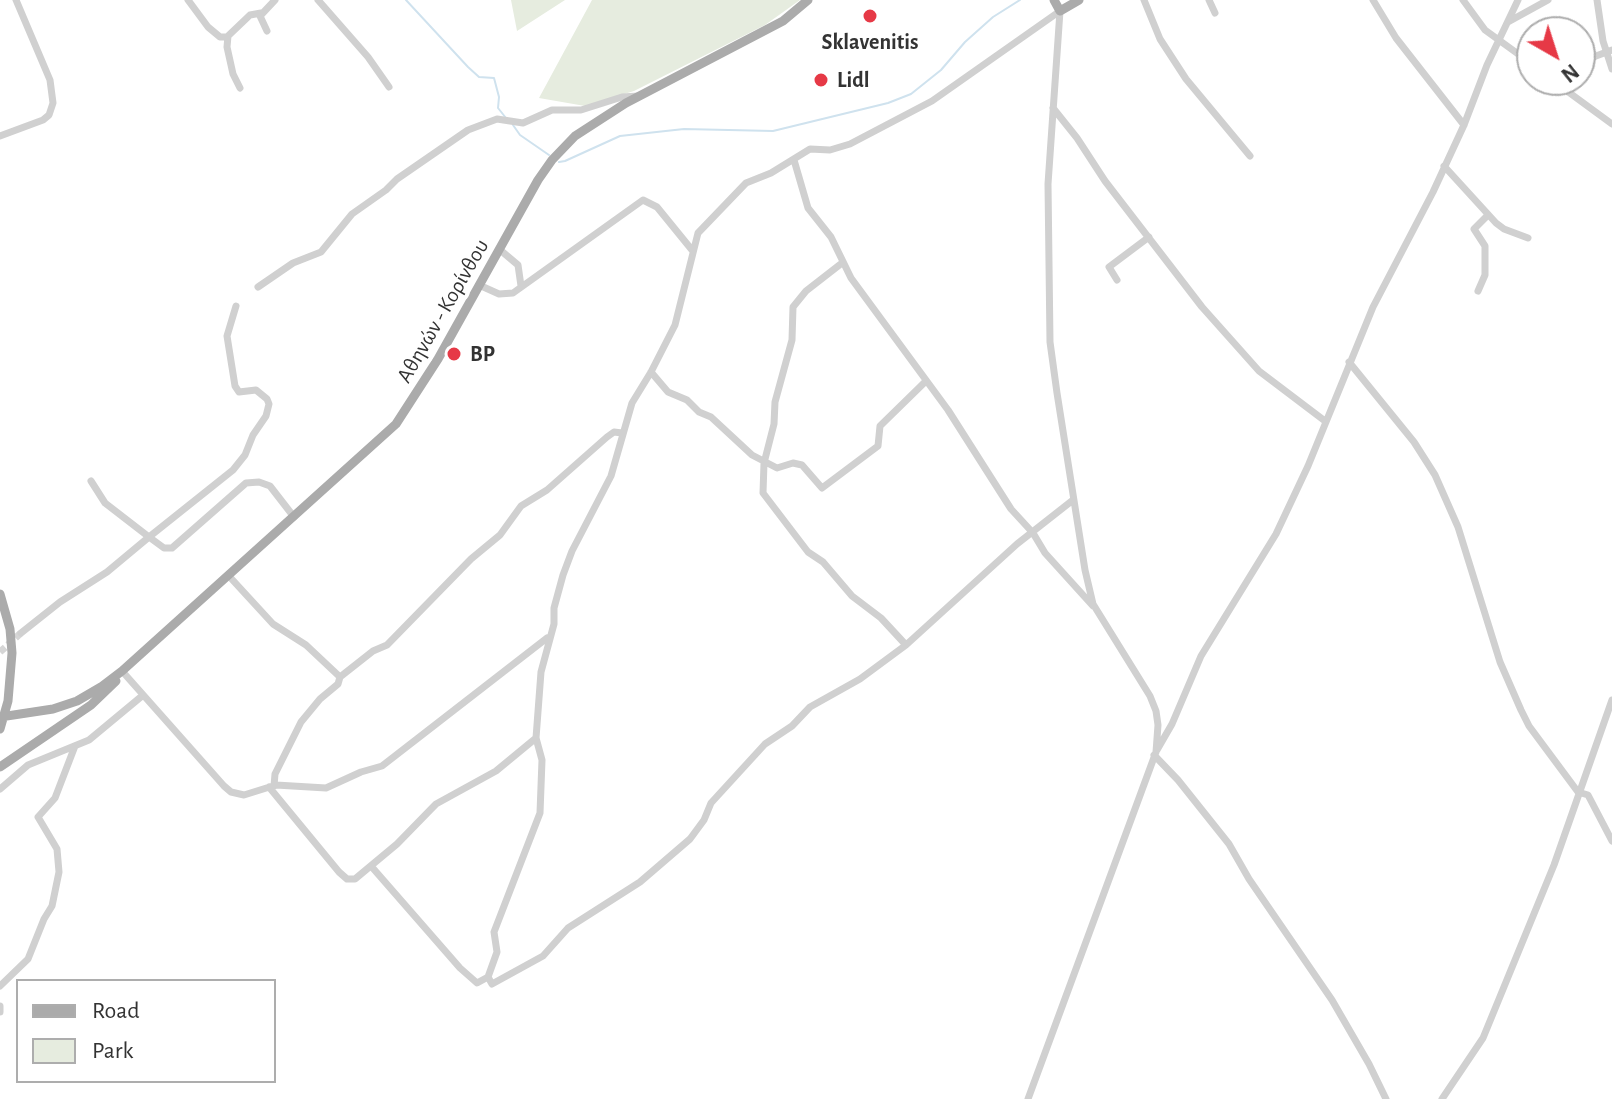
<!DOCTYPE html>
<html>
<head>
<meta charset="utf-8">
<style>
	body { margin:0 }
	#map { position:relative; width:1612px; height:1099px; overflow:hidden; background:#fff; font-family:"Alegreya Sans",sans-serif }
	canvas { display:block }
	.legend { position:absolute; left:16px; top:979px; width:260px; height:104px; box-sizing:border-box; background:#fff; border:2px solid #adadad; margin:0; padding:10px 14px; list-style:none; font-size:24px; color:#333 }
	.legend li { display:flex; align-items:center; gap:16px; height:40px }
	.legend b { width:40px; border:2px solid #adadad }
	.north { position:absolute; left:1516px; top:16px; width:80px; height:80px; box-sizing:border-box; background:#fff; border:2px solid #adadad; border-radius:50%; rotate:141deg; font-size:22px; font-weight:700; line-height:32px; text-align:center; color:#333 }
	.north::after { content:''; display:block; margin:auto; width:28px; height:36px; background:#e63946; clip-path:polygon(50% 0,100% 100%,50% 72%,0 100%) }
</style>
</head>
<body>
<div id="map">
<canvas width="1612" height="1099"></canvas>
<ul class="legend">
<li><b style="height:10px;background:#ababab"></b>Road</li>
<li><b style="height:22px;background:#e6ecdf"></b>Park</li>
</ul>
<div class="north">N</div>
</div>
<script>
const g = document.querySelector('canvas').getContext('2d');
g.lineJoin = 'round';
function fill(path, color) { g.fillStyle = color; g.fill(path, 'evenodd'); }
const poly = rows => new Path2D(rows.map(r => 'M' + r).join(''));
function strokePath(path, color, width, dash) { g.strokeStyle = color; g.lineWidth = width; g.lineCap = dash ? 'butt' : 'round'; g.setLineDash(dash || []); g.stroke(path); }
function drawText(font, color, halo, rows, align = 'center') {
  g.font = font + ' "Alegreya Sans",sans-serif'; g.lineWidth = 8; g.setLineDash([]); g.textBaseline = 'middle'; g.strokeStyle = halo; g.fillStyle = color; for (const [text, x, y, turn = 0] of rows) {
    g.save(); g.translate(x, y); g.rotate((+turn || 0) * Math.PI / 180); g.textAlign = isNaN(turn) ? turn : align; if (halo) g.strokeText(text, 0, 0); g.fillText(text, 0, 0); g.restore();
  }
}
fill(poly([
	[511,0,565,0,517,31],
	[592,0,800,0,765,25,634,91,585,106,539,98]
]), '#e6ecdf');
strokePath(poly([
	[406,0,468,67,479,77,494,78,499,97,498,108,506,118],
	[513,125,520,135,549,155],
	[559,162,565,161,620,136,684,129,773,131,888,103,911,94,941,70,965,42,993,17,1020,0]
]), '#cfe2ee', 2);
strokePath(poly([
	[0,652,21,633]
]), '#d6d6d6', 7, [7, 3.5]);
strokePath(poly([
	[188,0,208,27,220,37,228,37],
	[318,0,368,57,389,87],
	[1144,0,1160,39,1186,79,1250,156],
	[1209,0,1215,13],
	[1373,0,1396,38,1464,125],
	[1463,0,1485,30,1532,64],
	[1597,0,1603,41,1612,69],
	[1508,22,1548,0],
	[267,31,260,16,275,0],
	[1580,62,1612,50],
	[1552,80,1612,124],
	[240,88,233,74,227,47,228,36,250,15,261,13],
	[1053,108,1077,138,1105,181,1202,307,1259,371,1325,421],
	[0,136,43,120,49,115,53,103,50,80,16,0],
	[794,160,808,208,831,237,851,278,948,410,1011,509,1033,533,1045,553,1093,606],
	[1444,166,1496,223,1504,229,1528,238],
	[499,249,518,265,521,286],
	[842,263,806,291,793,307,792,340,775,402,774,424,764,463,763,493,808,552,823,562,852,596,881,618,906,645],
	[1117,280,1109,267,1149,237],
	[479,285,499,294,513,293,643,200,657,207,692,250],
	[258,287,293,263,321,252,352,214,386,190,397,179,468,130,497,119,523,123,552,110,581,110,622,97,639,96],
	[1478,291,1485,275,1485,246,1474,229,1488,215],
	[1349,362,1414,442,1435,475,1458,527,1500,662,1521,710,1529,726,1578,792,1588,795,1612,841],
	[651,372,668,392,687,400,699,412,711,417,752,455,777,468,793,463,802,465,822,488,878,446,880,426,926,381],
	[91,481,105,503,149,537,233,470,245,455,253,435,266,416,269,404,267,399,256,390,239,392,235,386,227,336,236,306],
	[228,575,273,624,306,645,340,677,338,684,320,699,301,722,275,774,274,786],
	[21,633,60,602,107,572,149,537,164,548,172,548,246,483,259,482,270,486,294,517],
	[122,671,224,786,231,792,244,795,276,785,326,788,361,772,382,766,547,638],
	[340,677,373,651,387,645,471,559,500,535,521,506,547,490,607,437,614,432,622,433],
	[1157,750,1172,724,1201,656,1276,534,1308,466,1373,307,1433,192,1464,125,1487,65,1518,0],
	[1154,755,1178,780,1229,844,1249,879,1332,1000,1369,1064,1386,1099],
	[269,787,339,872,347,879,355,879,397,844,436,804,496,771,536,738],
	[0,789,28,765,89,740,142,696],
	[371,866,460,968,477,983,488,977,497,952,494,932,540,813,542,760,536,738,541,672,554,624,554,608,563,575,572,551,611,476,632,403,651,372,675,325,698,233,746,183,771,173,810,149,830,150,850,144,932,101,1060,11],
	[488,977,492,984,543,956,568,928,640,882,690,839,704,820,711,803,765,744,792,726,810,707,860,679,906,645,1017,544,1073,500],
	[0,986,28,959,44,919,52,906,59,872,57,849,38,817,55,798,75,746],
	[0,1006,0,1012],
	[1028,1099,1156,752,1158,725,1156,711,1150,696,1093,604,1085,570,1057,393,1050,342,1048,184,1060,11],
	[1442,1099,1483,1038,1554,865,1612,700]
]), '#d0d0d0', 7);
strokePath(poly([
	[1054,0,1060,11,1079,0],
	[0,594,10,629,12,653,8,701,0,729],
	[0,717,53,709,77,701,101,687,122,671,396,424,438,359,538,180,552,160,575,136,626,103,783,21,808,0],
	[0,767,91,705,116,681]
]), '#ababab', 9);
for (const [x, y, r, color] of [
	[870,16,8,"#e63946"],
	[821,80,8,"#e63946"],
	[454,354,8,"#e63946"]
]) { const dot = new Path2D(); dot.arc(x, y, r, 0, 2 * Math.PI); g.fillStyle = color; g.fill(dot); strokePath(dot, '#fff', 3); }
drawText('bold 22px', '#333', '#fff', [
	["Sklavenitis",870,42,"center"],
	["Lidl",837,80],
	["BP",470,354]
], 'left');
drawText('22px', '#333', '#fff', [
	["Αθηνών - Κορίνθου",443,311,-60]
]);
</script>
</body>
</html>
